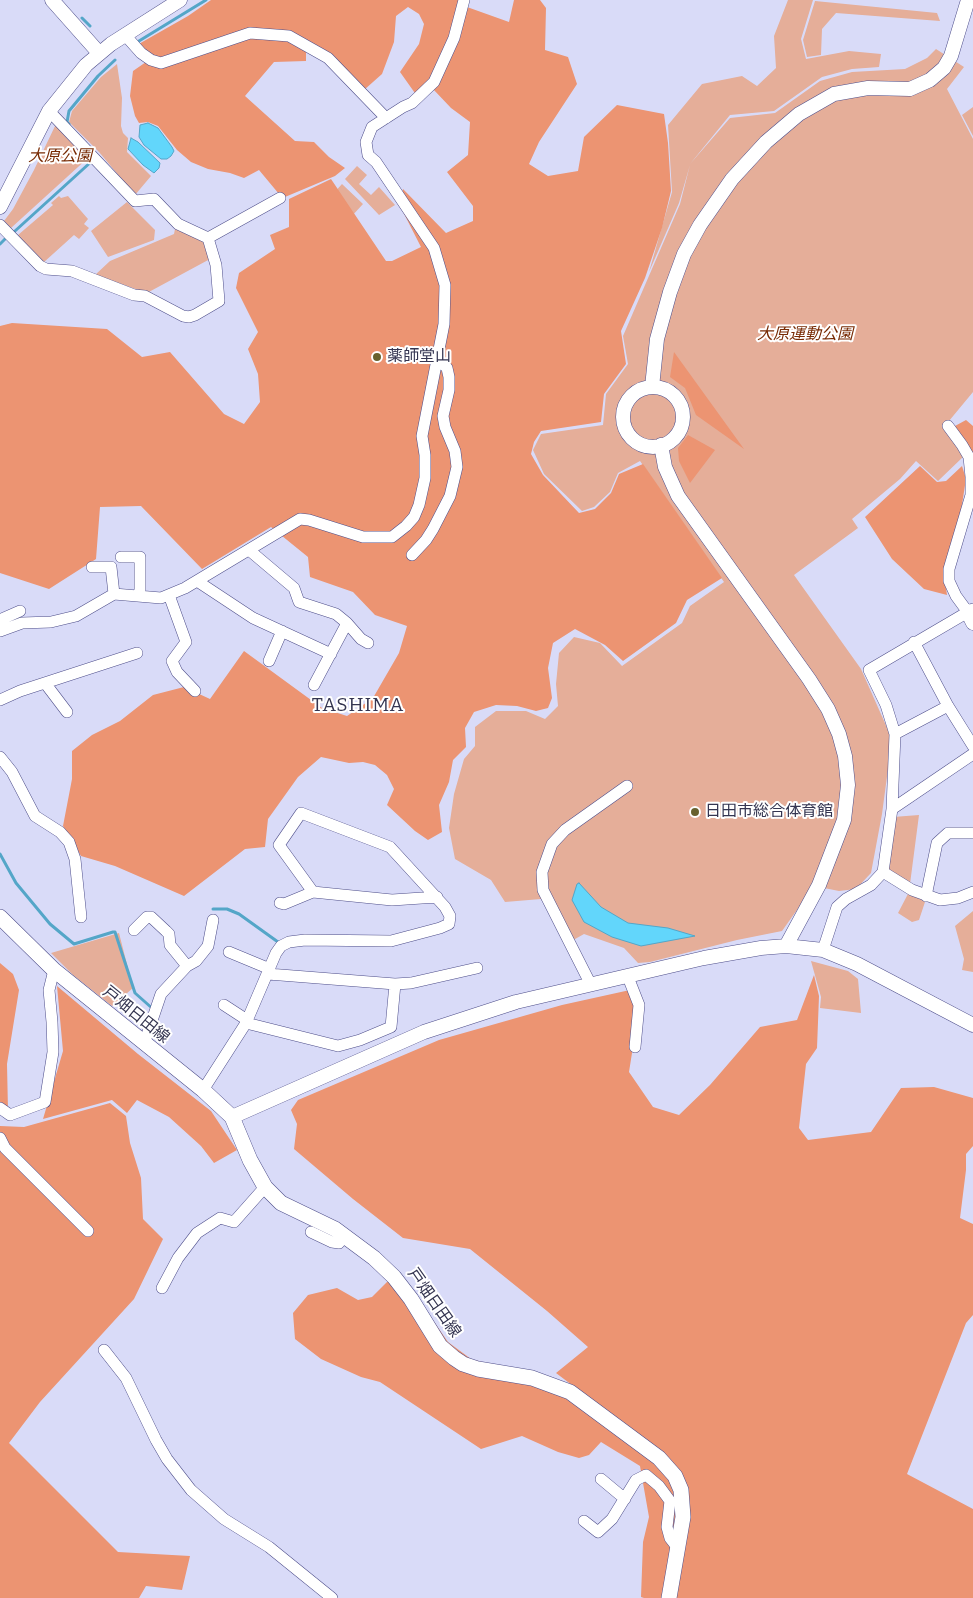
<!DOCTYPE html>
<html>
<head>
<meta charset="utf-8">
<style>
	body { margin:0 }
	canvas { display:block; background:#d9dbf8 }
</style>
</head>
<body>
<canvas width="973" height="1598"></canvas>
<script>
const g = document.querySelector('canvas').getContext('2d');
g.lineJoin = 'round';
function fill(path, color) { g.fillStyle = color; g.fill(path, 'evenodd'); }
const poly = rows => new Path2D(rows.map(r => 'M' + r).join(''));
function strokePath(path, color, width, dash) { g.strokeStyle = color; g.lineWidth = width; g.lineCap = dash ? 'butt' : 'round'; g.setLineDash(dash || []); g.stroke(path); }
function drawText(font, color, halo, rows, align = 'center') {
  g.font = font + ' Bitter,"Noto Sans JP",serif'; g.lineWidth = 4; g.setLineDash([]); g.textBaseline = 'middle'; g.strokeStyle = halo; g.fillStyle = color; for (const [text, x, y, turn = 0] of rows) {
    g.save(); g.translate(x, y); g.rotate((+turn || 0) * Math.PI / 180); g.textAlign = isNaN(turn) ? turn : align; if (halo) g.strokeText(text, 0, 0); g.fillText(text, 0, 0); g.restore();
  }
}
fill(poly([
	[788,0,813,0,801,39,806,59,849,51,881,54,879,67,852,69,822,77,774,111,730,115,690,164,730,118,775,113,820,81,852,72,905,69,927,58,936,49,964,67,947,89,973,139,973,392,944,427,963,457,938,481,916,461,900,479,852,519,858,528,794,575,861,669,892,739,882,814,871,873,856,889,839,891,814,886,782,931,737,940,650,962,638,963,624,948,584,934,568,943,541,899,505,902,491,880,455,859,449,828,454,794,464,759,475,746,475,727,496,711,526,711,545,719,558,706,556,684,559,653,574,637,600,643,622,666,682,623,690,606,724,582,640,461,618,473,610,492,594,507,582,511,544,474,533,450,541,434,603,425,606,394,628,364,623,336,680,204,690,165,679,203,649,272,672,192,668,125,702,84,742,76,757,86,776,68,774,36],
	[815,1,937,13,940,21,836,13,822,29,821,55,807,57,803,40],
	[117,64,122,98,121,126,123,133,128,138,127,152,151,176,135,195,99,152,69,122,72,111,101,77],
	[973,107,973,136,962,115],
	[56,124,89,157,11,228,4,221,13,209,34,170],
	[357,166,367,175,359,184,371,195,379,187,395,205,379,215,345,179],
	[342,184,363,204,351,217,332,195],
	[59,196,61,198,68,196,88,219,84,224,89,228,79,239,74,235,43,263,18,235,53,205,51,203],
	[127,202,155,230,154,240,108,257,91,231],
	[175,229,204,241,210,259,147,293,95,275,110,261,174,234],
	[919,815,910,884,886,869,893,817],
	[909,892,925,902,919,920,912,922,898,913],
	[973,911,973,972,962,970,964,959,955,926],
	[119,933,133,988,112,1006,73,975,51,953],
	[811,961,848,971,858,979,861,1013,820,1008,821,997]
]), '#e5ae99');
fill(poly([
	[211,0,461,0,451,37,433,81,417,96,400,72,419,44,424,24,419,14,408,7,396,16,394,42,382,74,364,90,289,34,249,32,162,61,137,45,188,16],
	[514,0,540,0,546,8,545,50,568,57,577,84,539,142,529,164,548,176,578,171,584,137,617,105,664,114,668,143,671,191,662,228,645,278,621,331,626,364,604,394,601,422,541,431,534,442,531,454,543,475,579,513,595,509,611,493,619,474,643,464,722,578,687,600,676,623,623,661,605,645,575,629,553,643,548,668,552,698,548,708,536,711,517,706,496,705,474,712,465,728,466,747,453,760,449,782,439,805,442,832,428,840,415,831,387,805,394,789,387,775,375,765,363,762,349,763,321,757,298,777,268,819,265,847,245,849,184,896,115,866,81,856,63,826,72,779,72,751,92,735,120,721,153,695,184,687,210,699,244,651,322,708,347,716,373,698,399,653,407,626,375,615,353,592,310,577,308,557,271,527,202,569,141,506,100,507,96,559,49,589,0,573,0,326,12,323,107,329,142,357,170,352,224,414,244,424,260,402,258,374,248,349,258,332,236,288,239,273,275,249,270,235,289,227,289,199,331,179,386,261,392,261,421,247,399,204,403,189,446,233,473,221,473,206,447,172,468,155,470,122,451,108,433,89,467,7,509,22],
	[251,37,289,41,306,51,306,61,274,62,245,96,295,141,314,142,329,157,345,168,335,176,285,197,279,194,259,170,244,178,230,173,208,169,191,162,177,150,158,126,148,122,139,123,135,116,130,96,133,71,146,62],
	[674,352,744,449,696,415,685,388,670,377],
	[966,420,973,426,973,456,955,426],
	[688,435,715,450,690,483,679,461,678,448],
	[920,466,937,482,946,481,962,466,966,479,961,511,944,575,947,595,924,589,892,559,865,517],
	[0,963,13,974,19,990,7,1064,8,1111,0,1114],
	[814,975,819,996,817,1048,806,1064,799,1128,808,1140,871,1132,901,1088,934,1087,973,1098,973,1146,966,1154,966,1170,960,1218,973,1224,973,1315,966,1323,907,1474,973,1509,973,1598,644,1598,641,1597,643,1542,649,1517,640,1466,601,1442,589,1455,579,1458,558,1452,522,1436,481,1449,380,1382,361,1377,321,1359,295,1339,293,1313,308,1295,337,1288,358,1300,372,1297,390,1279,419,1300,448,1342,471,1359,489,1364,516,1368,562,1384,609,1413,556,1373,588,1347,547,1311,470,1249,403,1238,353,1199,294,1149,297,1124,291,1110,298,1100,439,1040,562,1005,630,990,636,1007,635,1034,629,1072,653,1107,679,1115,710,1085,760,1027,797,1020],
	[57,986,138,1054,211,1111,237,1150,214,1163,201,1146,169,1117,137,1100,127,1113,112,1100,43,1119,63,1051],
	[110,1103,126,1116,130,1143,141,1178,143,1219,163,1239,134,1299,40,1402,9,1443,118,1552,190,1556,182,1590,146,1586,139,1598,0,1598,0,1126,24,1127]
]), '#ec9472');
const water = poly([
	[148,123,158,128,172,147,174,151,171,156,167,159,161,159,144,145,139,137,140,125,148,123],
	[131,138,138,142,160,163,159,168,154,173,143,165,128,149,131,138],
	[579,883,601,907,628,923,668,928,695,936,641,946,612,937,584,922,572,900,577,884,579,883]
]);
fill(water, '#62d6fb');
strokePath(water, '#54a6c8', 1);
strokePath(poly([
	[82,18,90,26],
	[139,41,206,0],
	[69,124,67,122,69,111,98,76,115,60],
	[15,231,92,161],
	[0,244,7,237],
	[0,854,16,883,50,924,74,944,113,932,115,932,135,993,153,1009],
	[213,909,227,909,239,914,278,942]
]), '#54a6c8', 3);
const minor = poly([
	[125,35,141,53,151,60,161,63,250,33,289,36,328,58,386,118],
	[0,225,40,266,46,269,72,271,134,295,145,296,183,316,189,317,195,315,219,301,216,265,208,238,178,224,154,199,135,201,49,111],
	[208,238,280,198],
	[948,426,962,445,969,457,971,477,971,495,949,569,949,581,956,596,967,611],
	[249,550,294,588,299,602,336,614,347,623,314,685],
	[412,555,426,540,433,529,450,496,457,467,455,451,445,427,443,416,449,390,449,377,447,368,437,358],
	[121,557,140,557,140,590,138,596],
	[92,567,111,567,114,594],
	[197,581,253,618,331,654],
	[169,595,186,642,172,661,177,672,195,691],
	[0,621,2,619,20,611],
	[347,623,361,639,368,643],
	[0,631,22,623,51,622,76,616,114,594,161,598,185,588,300,519,309,520,363,537,392,537,406,526,414,517,419,505,425,478,425,455,422,436,444,324,445,285,434,248,376,162,368,155,366,142,372,127,403,107,412,103,434,82,454,38,464,0],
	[914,642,948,706,973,746],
	[269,661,282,631],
	[45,683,67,712],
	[0,700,20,691,137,653],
	[895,734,948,706],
	[0,757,12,772,35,816,60,832,69,842,75,859,81,917],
	[892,809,973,754],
	[883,872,912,890,940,900,958,898,973,892],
	[926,896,937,843,948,833,973,833],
	[280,903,284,904,313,892,392,900,437,897],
	[134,930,147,917,151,917,166,931,169,934,170,945,187,966,161,994,144,1044],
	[823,950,837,907,846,899,871,885,883,872,892,809,895,734,886,705,869,670,973,609],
	[229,952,270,969],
	[187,966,196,961,208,946,213,920],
	[268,974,395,984,411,983,477,968],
	[628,977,639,1005,635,1047],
	[590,983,543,890,542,872,552,844,565,830,627,786],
	[224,1005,247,1020],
	[246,1023,338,1046,360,1040,391,1027,395,984],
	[203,1090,246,1023,276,953,281,946,289,942,305,940,391,941,440,928,449,924,450,916,445,907,390,847,301,813,279,845,313,892],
	[0,1108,10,1115,45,1102,53,1052,52,1022,49,990,54,970],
	[0,1138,5,1148,88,1231],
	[311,1232,332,1242,339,1243,344,1236],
	[162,1288,178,1258,197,1233,220,1218,234,1222,265,1187],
	[104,1350,126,1378,156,1440,167,1459,191,1490,224,1519,269,1547,332,1598],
	[601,1479,625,1499],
	[584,1521,598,1532,612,1519,636,1480,646,1475,659,1486,670,1501,667,1527,670,1538,677,1547]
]);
const tertiary = poly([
	[52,0,99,53],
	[0,207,49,111,86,65,111,44,180,0],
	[652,387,657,339,670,292,684,254,700,225,732,179,766,142,799,114,834,94,868,88,910,89,930,80,944,68,951,56,968,0],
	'623 417a30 30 0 1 1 60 0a30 30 0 1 1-60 0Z',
	[661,445,665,467,678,496,809,679,828,709,839,734,845,756,848,785,844,820,819,885,786,946],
	[967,611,973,623],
	[232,1117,424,1032,516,1002,704,958,761,948,786,946,823,950,857,964,973,1025]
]);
const secondary = poly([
	[0,917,54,970,203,1090,232,1117,250,1160,265,1187,281,1203,335,1229,374,1258,394,1277,411,1299,440,1346,454,1358,463,1364,478,1369,532,1378,570,1392,659,1458,675,1476,681,1490,683,1517,669,1598]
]);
strokePath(minor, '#4e4e8a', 12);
strokePath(tertiary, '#4e4e8a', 15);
strokePath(secondary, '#4e4e8a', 16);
strokePath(minor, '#fff', 11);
strokePath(tertiary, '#fff', 14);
strokePath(secondary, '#fff', 15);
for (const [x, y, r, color] of [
	[377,357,5,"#68612e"],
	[695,812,5,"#68612e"]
]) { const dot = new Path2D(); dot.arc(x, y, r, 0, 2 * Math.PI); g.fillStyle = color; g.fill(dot); strokePath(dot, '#fff', 2); }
drawText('italic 16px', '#782b04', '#fff', [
	["大原公園",60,157],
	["大原運動公園",805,335]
]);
drawText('16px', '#343551', '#fff', [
	["薬師堂山",387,357],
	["日田市総合体育館",705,812]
], 'left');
drawText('16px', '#343551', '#fff', [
	["戸畑日田線",136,1015,39],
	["戸畑日田線",434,1303,55]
]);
g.letterSpacing = '1px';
drawText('19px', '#343551', '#fff', [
	["TASHIMA",358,706]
]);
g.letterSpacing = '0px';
</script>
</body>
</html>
